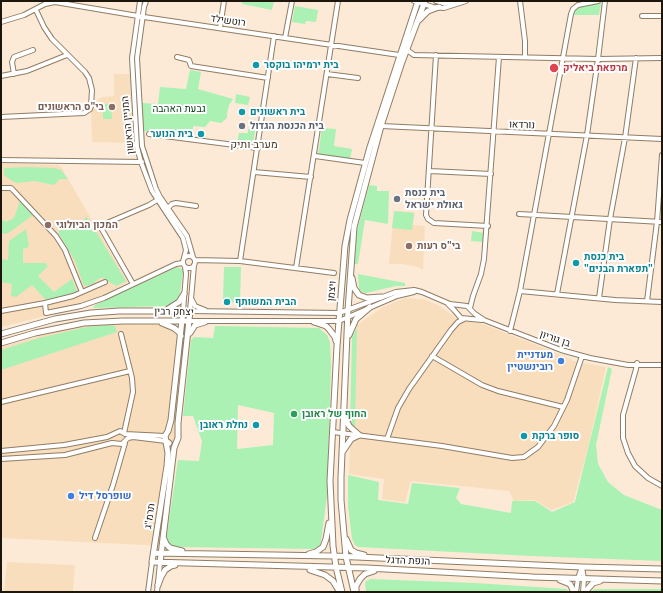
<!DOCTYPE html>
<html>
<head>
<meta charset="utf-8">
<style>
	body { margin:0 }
	#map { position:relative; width:663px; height:593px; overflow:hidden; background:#fcead6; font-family:"Noto Sans",sans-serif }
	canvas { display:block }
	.frame { position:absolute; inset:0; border:2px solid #1d160d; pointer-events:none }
</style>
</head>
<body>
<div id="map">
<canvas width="663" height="593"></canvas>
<div class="frame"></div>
</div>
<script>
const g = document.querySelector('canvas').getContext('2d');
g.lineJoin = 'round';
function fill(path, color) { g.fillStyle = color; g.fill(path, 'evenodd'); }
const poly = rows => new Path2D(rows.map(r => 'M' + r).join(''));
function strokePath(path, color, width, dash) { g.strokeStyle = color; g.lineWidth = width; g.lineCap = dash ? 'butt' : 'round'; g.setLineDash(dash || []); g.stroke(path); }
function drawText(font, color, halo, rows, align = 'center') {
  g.font = font + ' "Noto Sans",Heebo,sans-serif'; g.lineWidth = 4; g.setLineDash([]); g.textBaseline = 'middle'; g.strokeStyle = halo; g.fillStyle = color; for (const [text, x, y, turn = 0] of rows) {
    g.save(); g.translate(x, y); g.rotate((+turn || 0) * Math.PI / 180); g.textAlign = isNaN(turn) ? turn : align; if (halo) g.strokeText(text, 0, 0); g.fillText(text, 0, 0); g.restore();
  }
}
fill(poly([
	[114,74,130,74,132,121,135,143,92,142,91,111,98,99,103,97,114,96],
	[1,163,58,165,61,167,128,282,105,295,73,309,1,327],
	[394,211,415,212,413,225,425,226,423,270,418,267,402,264,389,264],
	[405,298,423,299,438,305,461,321,480,323,552,351,574,361,606,367,587,452,573,502,551,510,535,500,514,501,509,491,411,481,405,502,382,499,384,479,349,474,352,382,357,325,383,307],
	[135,322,193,324,164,546,1,538,1,347,62,330,85,326],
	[7,562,75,565,73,592,4,592]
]), '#f9debe');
fill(poly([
	[241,1,274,1,272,10,242,4],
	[601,3,599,15,574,15,575,8],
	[295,6,318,10,316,22,306,21,305,24,292,22],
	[190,70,201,72,198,89,233,99,229,105,227,114,227,118,221,123,210,121,205,127,193,126,193,129,185,129,184,135,143,131,142,103,158,104,160,87,186,89],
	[236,94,250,97,248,105,235,103],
	[103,104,111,104,112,119,103,119],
	[254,125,256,125,253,144,237,142,239,133,248,133,248,129,253,129],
	[322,128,336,129,334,146,352,149,350,160,318,155],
	[27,167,54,168,61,170,68,179,60,179,54,185,34,181,17,183,12,181,4,175,4,168],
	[369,185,377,186,377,191,389,191,388,224,365,220,358,264,353,264,357,231],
	[20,201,33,215,10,232,5,234,1,233,1,219,6,222,14,218],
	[394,211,414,213,412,230,392,228],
	[87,217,126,281,116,286,103,278,100,278,91,285,84,286,75,261,59,234,59,229,83,220],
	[26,229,29,247,23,249,23,263,45,263,48,266,38,276,54,292,72,279,77,292,47,301,32,285,16,297,11,296,12,284,1,282,1,259,8,260,9,241],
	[472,231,484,233,483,242,471,241],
	[177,267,182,269,183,272,180,293,179,298,172,304,168,306,93,308,95,305],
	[224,267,241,267,240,303,223,302],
	[358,274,405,283,405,286,396,286,366,293,362,292,359,289],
	[109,325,115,326,117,332,1,370,1,350,39,338,87,327],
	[215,326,319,328,327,335,330,342,331,367,327,496,321,541,320,545,314,549,174,547,169,546,166,541,178,460,199,461,202,441,193,416,183,416,191,340,194,337,213,338],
	[238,405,274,413,273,445,237,449],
	[357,328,355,428,350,425,352,337],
	[608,367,612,369,596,445,598,464,608,482,624,495,662,510,662,561,530,556,358,547,355,545,352,539,348,506,348,475,379,482,378,500,408,504,412,483,460,488,456,498,461,504,511,513,512,501,535,501,552,512,575,502],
	[370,579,475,583,567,589,568,592,366,592,365,582],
	[595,589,662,589,662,592,590,592]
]), '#abf1b4');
const minor = poly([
	[140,1,132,58,137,147,141,162,152,191,183,238,186,250,184,258],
	[146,1,144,7,137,58,142,146,156,189,160,197,187,236,193,257],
	[414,1,433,7,444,8,466,1],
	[436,1,444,3,457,3],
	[520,1,525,41,525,57],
	[642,16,662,16],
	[1,22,24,15,45,4,55,2,144,17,399,55],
	[220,28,224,1],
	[285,38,292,1],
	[407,50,414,55,598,59,662,58],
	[436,55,426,215,428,219,434,223,488,226],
	[177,57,189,60,191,66,268,78],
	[14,74,12,62,14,57,33,50],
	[327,74,358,78],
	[1,76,27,71,67,55],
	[1,117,84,113,90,109,91,106,92,90,89,78,85,72,52,39,44,27,36,10],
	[381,126,662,139],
	[149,134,258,148],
	[315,156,365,163],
	[1,160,142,162],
	[430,171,491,174],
	[254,172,311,177],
	[1,188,11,188,13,190,56,236,65,250,82,292],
	[166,210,172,204,176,203,196,206],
	[519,214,662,222],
	'183 262a6 6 0 1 1 12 0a6 6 0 1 1-12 0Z',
	[195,260,240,261,334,273],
	[240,261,274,36],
	[194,265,190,311,339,313,396,292,414,290,422,292,450,304,467,306,475,314,484,320,561,350,590,358,628,365,662,365],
	[296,268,338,1],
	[133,284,100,226,149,205,159,199],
	[520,291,615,300,662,302],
	[557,294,587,135,598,59,605,1],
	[599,298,610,219,625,138,636,58],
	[192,300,195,306,205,310],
	[647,301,657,222,662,155],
	[45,303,73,296,105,282],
	[448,304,454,310,461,318,482,320],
	[470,308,473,296,481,274,484,259,499,57],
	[1,311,45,303,46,313,81,306,104,298,176,264,183,263],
	[183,311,186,274,185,267],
	[190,321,339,321,397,296,414,292],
	[510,331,520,291,571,14,573,9,578,5,598,1],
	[121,334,132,378,133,392,124,433],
	[432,356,482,385,498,391,563,407],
	[637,363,636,369,623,415,623,438,628,453,635,466,648,478,662,486],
	[1,402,130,371],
	[333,432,442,446,512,458,524,457,538,447,554,426,567,400,582,356],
	[387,439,398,408,409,389,451,330,458,322,464,319],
	[1,451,64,445,107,437,120,431,125,434,165,436],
	[1,459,65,455,112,443,122,444,128,438,133,437,166,441],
	[95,538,113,485,125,443],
	[582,567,584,579,583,592],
	[148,592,152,562],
	[157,592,160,563],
	[576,592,578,578,582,567]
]);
const major = poly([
	[441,1,444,3],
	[419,20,428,11,439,7],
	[352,278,354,288,359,295,367,298,381,297],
	[168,309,179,302,184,294],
	[314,322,326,326,329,329,335,337,336,341],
	[162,323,174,328,179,332,181,336],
	[190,333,195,325,205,322],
	[1,334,55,319,91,313,119,311,190,311,178,423,178,438,174,448,160,563],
	[349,335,356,319,370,307],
	[1,343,35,333,84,323,123,321,190,321],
	[345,417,349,426,359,435],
	[166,442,168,453,167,466,152,562,367,568,533,577,662,581],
	[169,443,166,441,165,436,168,431,171,420,183,311],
	[343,451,351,439,359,435],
	[164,539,166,544,170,548,182,551],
	[346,539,351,550,356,553,364,555],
	[154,553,334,556,582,567,662,569],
	[309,554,316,552,323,547,326,539,329,523],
	[310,570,325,575,333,581,339,591],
	[560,580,570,584,574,592],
	[158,585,161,577,165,570,171,566,175,565],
	[342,592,336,567,333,546,330,481,337,346,345,246,350,220,370,147,418,1],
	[354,592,346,557,341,500,341,477,348,310,354,227,381,126,402,62,425,1],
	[356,592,356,586,360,579,365,574,374,571],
	[585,592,593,583,600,581]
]);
strokePath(minor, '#907d65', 6);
strokePath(major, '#907d65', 7);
strokePath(minor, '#fff', 4);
strokePath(major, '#fff', 5);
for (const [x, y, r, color] of [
	[256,65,4,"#0f9aa8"],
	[554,68,5,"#e0444e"],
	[112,107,4,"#8d6e63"],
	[242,112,4,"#0f9aa8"],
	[242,126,4,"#6b7280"],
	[201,134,4,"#0f9aa8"],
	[397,199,4,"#6b7280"],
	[48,225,4,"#8d6e63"],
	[409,246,4,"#8d6e63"],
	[576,263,4,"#0f9aa8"],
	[227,302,4,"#0f9aa8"],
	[561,361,4,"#3f7fe0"],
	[294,414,4,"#2e9e5b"],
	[256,425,4,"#0f9aa8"],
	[524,436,4,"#0f9aa8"],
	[71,496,4,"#3f7fe0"]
]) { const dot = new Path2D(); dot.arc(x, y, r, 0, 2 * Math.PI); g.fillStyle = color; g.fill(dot); strokePath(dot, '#fff', 1.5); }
drawText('10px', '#1d160d', '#fff', [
	["רוטשילד",228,21,8],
	["המניין הראשון",128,125,-96],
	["נורדאו",522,125,2],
	["ויצמן",332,291,-85],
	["יצחק רבין",174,312,1],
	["בן גוריון",555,339,19],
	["תרמ\"ג",150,516,-82],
	["הנפת הדגל",408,561,2]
]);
drawText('bold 10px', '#0d838f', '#fff', [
	["בית ירמיהו בוקסר",264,65],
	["בית ראשונים",250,112],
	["בית הנוער",193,134,"right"],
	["בית כנסת",584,257],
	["\"תפארת הבנים\"",584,269],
	["הבית המשותף",235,302],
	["נחלת ראובן",248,425,"right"],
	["סופר ברקת",532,436]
], 'left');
drawText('bold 10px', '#be3a42', '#fff', [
	["מרפאת ביאליק",563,68]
], 'left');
drawText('bold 10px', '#785e54', '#fff', [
	["בי\"ס הראשונים",104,107,"right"],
	["המכון הביולוגי",56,225],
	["בי\"ס רעות",417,246]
], 'left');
drawText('10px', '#043913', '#fff', [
	["גבעת האהבה",179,109]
]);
drawText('bold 10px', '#5b616d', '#fff', [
	["בית הכנסת הגדול",250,126],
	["בית כנסת",405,193],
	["גאולת ישראל",405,205]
], 'left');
drawText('bold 10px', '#366cbe', '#fff', [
	["מעדניית",553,355],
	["רובינשטיין",553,367],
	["שופרסל דיל",79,496,"left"]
], 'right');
drawText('bold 10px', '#27864d', '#fff', [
	["החוף של ראובן",302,414]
], 'left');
drawText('11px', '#4b3a24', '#fff', [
	["מערב ותיק",254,145]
]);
</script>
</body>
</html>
